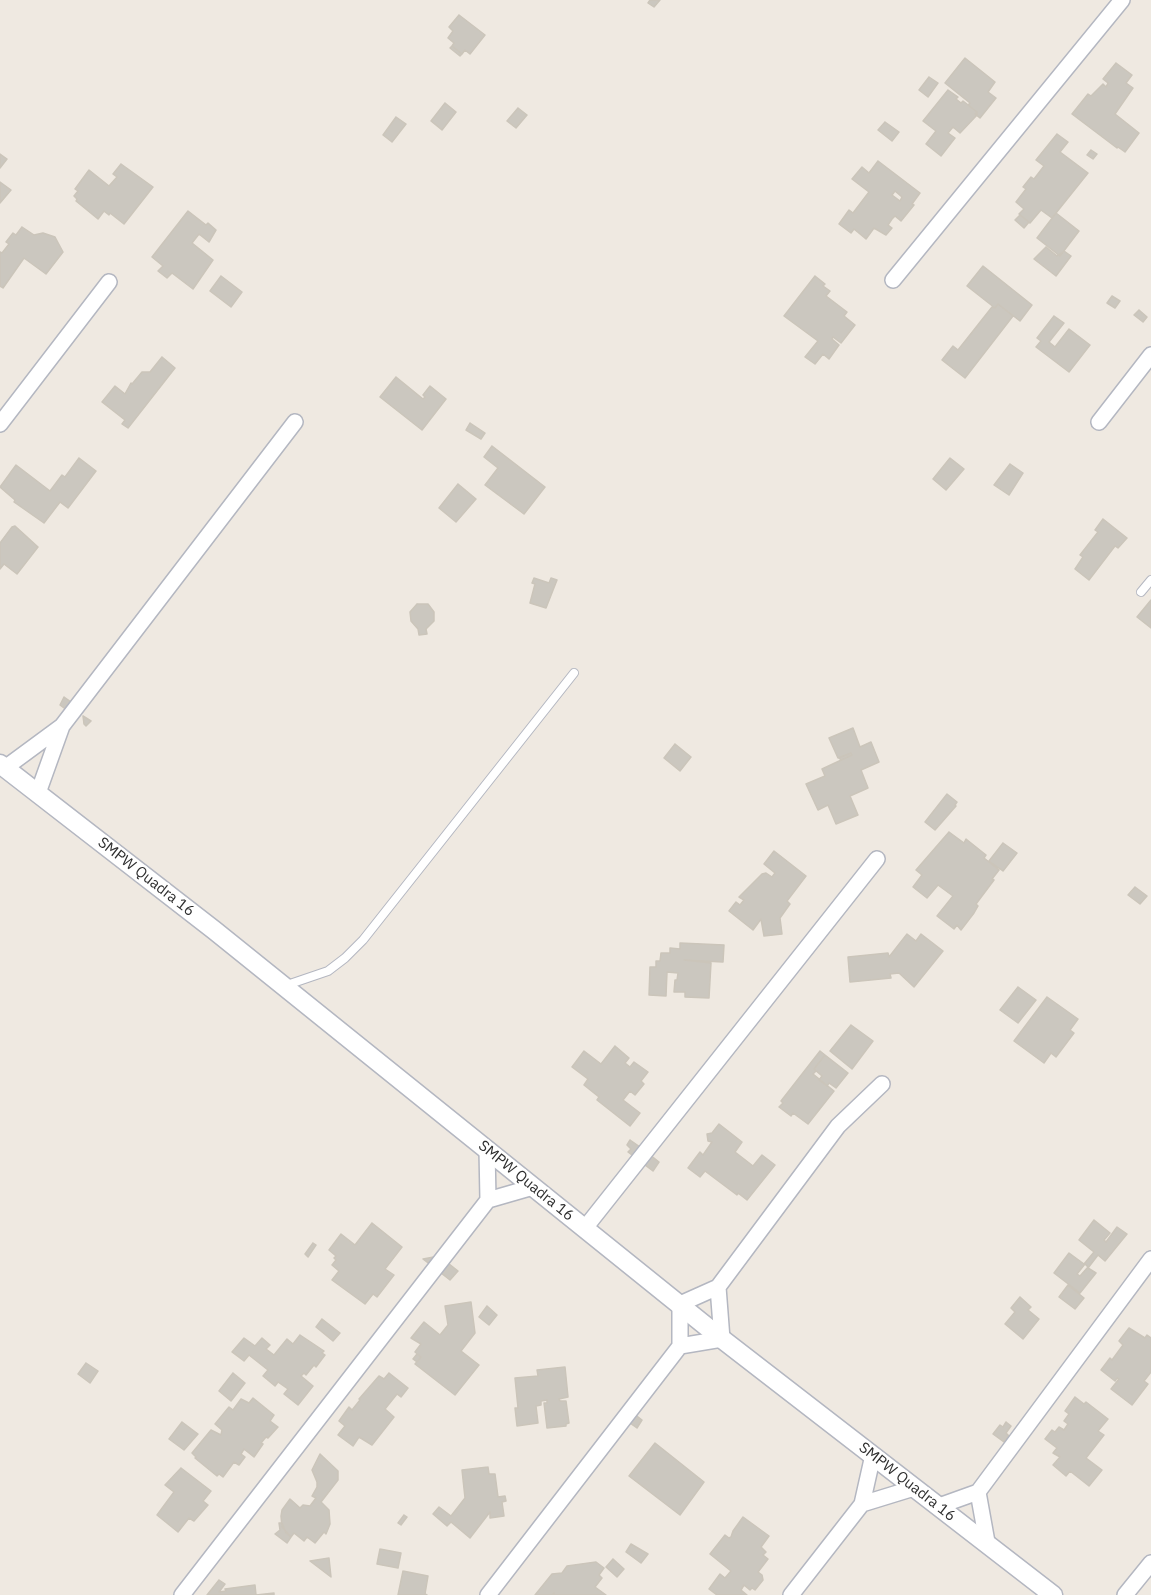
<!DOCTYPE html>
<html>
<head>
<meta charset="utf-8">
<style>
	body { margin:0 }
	canvas { display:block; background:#efe9e1 }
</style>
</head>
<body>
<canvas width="1151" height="1595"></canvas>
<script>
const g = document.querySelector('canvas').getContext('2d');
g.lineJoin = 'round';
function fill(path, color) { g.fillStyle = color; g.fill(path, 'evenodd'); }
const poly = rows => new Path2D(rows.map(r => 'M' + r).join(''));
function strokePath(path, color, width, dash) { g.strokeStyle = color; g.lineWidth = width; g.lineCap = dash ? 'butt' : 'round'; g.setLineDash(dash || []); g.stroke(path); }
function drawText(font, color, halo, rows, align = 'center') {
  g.font = font + ' "IBM Plex Sans",sans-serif'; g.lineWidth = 4.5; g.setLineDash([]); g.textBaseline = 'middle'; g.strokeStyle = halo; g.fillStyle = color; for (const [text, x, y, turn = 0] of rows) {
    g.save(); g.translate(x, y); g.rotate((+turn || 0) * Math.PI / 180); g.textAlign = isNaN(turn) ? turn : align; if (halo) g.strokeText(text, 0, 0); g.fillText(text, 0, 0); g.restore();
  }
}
const building = poly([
	[650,0,660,0,654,7,648,3,650,0],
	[459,15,485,35,470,54,465,50,462,54,452,46,454,43,448,38,453,31,449,27,459,15],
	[452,46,462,54,460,56,450,48,452,46],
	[965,58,995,82,988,92,996,98,980,118,975,114,977,112,968,105,970,103,945,83,965,58],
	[1116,63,1132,75,1126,83,1133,88,1115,114,1139,133,1125,152,1118,147,1117,148,1072,114,1088,94,1091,96,1103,84,1106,87,1108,83,1103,79,1116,63],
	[929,77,938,83,928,97,919,90,929,77],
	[948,90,958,97,956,99,961,103,963,101,977,112,977,115,960,133,953,127,948,133,955,138,941,156,926,144,936,131,923,121,948,90],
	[445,103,456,112,442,130,431,121,445,103],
	[518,108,527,115,516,128,507,121,518,108],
	[396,117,406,124,392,142,383,135,396,117],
	[885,122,899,132,892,141,878,130,885,122],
	[1057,134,1068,142,1060,152,1088,173,1052,218,1041,210,1030,223,1019,214,1024,209,1016,202,1026,189,1023,187,1031,177,1034,179,1044,166,1036,160,1057,134],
	[1091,150,1097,154,1093,159,1087,155,1091,150],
	[0,154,7,159,0,168,0,154],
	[878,161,920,193,912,204,914,205,901,221,895,216,892,219,888,225,892,228,886,235,874,228,866,239,854,229,851,233,839,224,849,210,853,213,869,192,852,179,862,167,869,173,878,161],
	[895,191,902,197,900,201,892,195,895,191],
	[121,164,153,187,124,224,110,213,109,215,104,211,98,219,76,201,77,199,74,196,78,191,75,189,89,170,109,186,117,177,113,174,121,164],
	[0,182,11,190,0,203,0,182],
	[188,211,206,225,208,223,216,230,209,242,199,234,192,243,213,260,193,289,172,273,167,278,158,271,163,266,152,257,188,211],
	[1056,213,1079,231,1060,256,1037,238,1056,213],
	[1020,215,1029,222,1024,228,1015,220,1020,215],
	[22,227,34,235,43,233,55,237,63,252,46,274,24,258,3,288,0,286,0,252,2,253,9,244,6,242,13,233,16,235,22,227],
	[1046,247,1057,256,1064,251,1071,256,1056,276,1034,259,1046,247],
	[983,266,1032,305,1020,321,998,304,995,308,967,286,983,266],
	[221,276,242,292,231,307,210,291,221,276],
	[815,276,825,284,823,286,830,291,826,296,847,312,844,316,855,325,841,343,833,337,832,339,839,345,829,359,823,354,815,364,805,357,818,341,784,316,815,276],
	[1112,296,1120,301,1115,308,1107,303,1112,296],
	[998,304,1013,316,965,378,942,360,953,346,958,350,992,307,995,308,998,304],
	[1139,310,1147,317,1143,322,1134,315,1139,310],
	[1054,316,1064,323,1049,342,1055,347,1069,329,1090,345,1069,372,1036,347,1041,341,1037,338,1054,316],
	[162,357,175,368,128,428,122,424,125,420,102,402,115,386,125,394,131,383,132,384,142,372,150,372,162,357],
	[396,377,423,399,425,397,423,395,430,386,446,399,422,430,380,397,396,377],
	[470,423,485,433,481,439,466,430,470,423],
	[492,446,545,487,524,514,485,485,498,468,484,457,492,446],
	[79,458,96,471,68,508,60,502,44,523,14,502,15,500,0,487,16,465,50,491,62,475,65,477,79,458],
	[950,458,964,469,946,490,933,479,950,458],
	[1010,464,1023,473,1009,495,994,485,1010,464],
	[458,484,476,499,456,522,439,508,458,484],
	[1103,519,1127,538,1118,548,1115,546,1089,580,1075,569,1083,557,1080,555,1098,532,1095,530,1103,519],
	[15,526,38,547,17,574,4,564,0,569,0,543,12,527,15,526],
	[534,578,549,583,551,578,557,580,546,608,530,603,535,584,532,583,534,578],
	[1151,600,1151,628,1137,617,1151,600],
	[417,604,428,604,434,612,434,621,426,629,427,634,419,635,418,629,411,621,410,612,417,604],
	[64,697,74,704,68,711,60,705,64,697],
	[83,716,91,721,86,726,84,724,83,716],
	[853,728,860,747,871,742,879,762,861,770,868,788,850,796,858,815,836,824,828,805,818,810,806,784,825,776,822,769,852,755,851,753,838,758,829,738,853,728],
	[675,744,691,757,680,771,664,758,675,744],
	[851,753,852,755,841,760,839,758,851,753],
	[947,794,957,802,955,805,956,806,935,830,925,822,947,794],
	[949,832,964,843,966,839,986,855,984,858,999,870,992,879,994,880,976,904,978,906,974,913,961,930,957,925,954,929,937,916,953,896,938,885,927,898,913,887,922,875,916,870,949,832],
	[1003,843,1017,853,1003,871,989,861,1003,843],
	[774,851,806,876,787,901,790,904,780,918,782,934,764,936,761,919,753,930,729,911,736,902,740,905,744,900,739,897,762,874,766,873,772,877,775,873,764,864,774,851],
	[1135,887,1147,896,1140,904,1128,895,1135,887],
	[907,934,916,941,921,934,943,951,914,987,899,973,890,974,891,978,850,982,848,957,888,953,889,957,907,934],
	[680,943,724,945,723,962,684,960,711,963,709,998,685,997,685,992,674,992,675,980,677,980,678,973,667,972,666,996,649,995,650,967,656,967,656,961,660,961,661,953,670,953,670,948,680,949,680,943],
	[1018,987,1036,1000,1018,1023,1000,1010,1018,987],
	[1047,997,1078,1019,1070,1030,1074,1033,1056,1057,1051,1053,1044,1063,1014,1041,1047,997],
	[851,1025,873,1041,852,1069,830,1051,851,1025],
	[615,1046,629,1058,625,1063,630,1067,634,1062,648,1072,641,1081,644,1084,635,1095,630,1091,623,1100,640,1113,630,1126,597,1100,599,1097,584,1085,588,1079,572,1067,584,1051,601,1064,615,1046],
	[820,1051,825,1055,814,1069,816,1071,813,1074,834,1091,808,1124,793,1113,791,1116,779,1107,783,1103,781,1101,820,1051],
	[825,1055,848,1073,836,1088,829,1083,827,1086,819,1080,822,1076,814,1069,825,1055],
	[719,1124,742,1142,735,1152,753,1166,762,1155,775,1165,747,1200,738,1193,737,1195,705,1171,700,1177,688,1168,700,1152,703,1155,712,1142,708,1141,707,1134,712,1133,719,1124],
	[630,1140,643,1149,636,1158,628,1152,631,1149,627,1145,630,1140],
	[649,1154,659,1162,653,1171,645,1165,649,1154],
	[1094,1220,1110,1233,1104,1240,1106,1242,1117,1227,1127,1234,1105,1261,1098,1255,1088,1268,1096,1273,1080,1293,1054,1273,1069,1253,1084,1264,1094,1252,1079,1240,1094,1220],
	[1085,1264,1088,1267,1080,1276,1077,1274,1085,1264],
	[372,1223,402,1247,385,1269,394,1275,377,1297,373,1294,365,1304,332,1280,339,1271,332,1265,336,1260,334,1258,336,1256,329,1250,341,1234,355,1245,372,1223],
	[313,1243,316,1245,308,1257,305,1254,313,1243],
	[439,1256,458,1271,450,1280,423,1259,439,1256],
	[1068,1285,1084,1298,1075,1309,1059,1297,1068,1285],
	[1020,1297,1031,1307,1028,1310,1039,1319,1023,1339,1005,1324,1015,1312,1011,1308,1020,1297],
	[471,1302,475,1333,461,1351,479,1365,455,1395,415,1364,421,1357,415,1352,421,1344,411,1338,424,1322,440,1335,448,1325,445,1306,471,1302],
	[487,1306,497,1315,489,1325,479,1317,487,1306],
	[322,1319,340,1333,333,1341,316,1327,322,1319],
	[1129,1328,1145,1338,1147,1335,1151,1338,1151,1372,1144,1381,1148,1384,1132,1405,1111,1389,1119,1379,1117,1378,1115,1381,1101,1370,1110,1358,1112,1360,1123,1345,1119,1341,1129,1328],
	[300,1335,324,1351,322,1353,325,1355,316,1367,314,1365,306,1375,304,1373,301,1376,313,1386,298,1405,284,1394,288,1389,278,1382,275,1386,263,1376,268,1370,249,1355,244,1361,232,1352,244,1338,255,1346,262,1338,270,1345,266,1349,274,1355,287,1339,293,1344,300,1335],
	[417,1354,421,1357,417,1362,413,1359,417,1354],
	[86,1363,98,1371,90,1383,78,1374,86,1363],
	[565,1367,568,1397,559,1399,560,1401,566,1401,569,1423,566,1424,566,1426,547,1428,544,1403,547,1403,547,1400,541,1401,541,1405,536,1406,538,1423,517,1426,515,1408,518,1408,515,1378,538,1376,537,1370,565,1367],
	[233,1373,245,1383,231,1401,219,1391,233,1373],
	[389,1373,408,1388,401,1397,397,1394,385,1409,394,1417,372,1445,359,1437,353,1446,338,1435,345,1426,339,1421,349,1407,352,1410,360,1400,359,1399,379,1376,384,1379,389,1373],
	[1075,1397,1084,1404,1086,1402,1108,1419,1098,1431,1104,1435,1086,1458,1102,1470,1089,1486,1070,1471,1066,1476,1053,1465,1060,1457,1053,1453,1057,1448,1045,1439,1052,1430,1055,1432,1059,1427,1064,1430,1068,1424,1064,1421,1069,1414,1065,1411,1075,1397],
	[253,1398,274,1415,270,1421,278,1427,268,1438,266,1437,261,1443,263,1444,254,1457,244,1449,241,1454,245,1457,239,1465,234,1462,223,1477,219,1474,217,1476,195,1458,196,1457,192,1453,211,1430,221,1435,222,1430,215,1424,229,1407,233,1410,241,1399,249,1403,253,1398],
	[633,1413,642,1420,637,1428,627,1421,633,1413],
	[182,1422,198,1434,184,1450,169,1439,182,1422],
	[1006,1422,1011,1426,1006,1433,1009,1436,1004,1442,993,1434,1000,1425,1003,1427,1006,1422],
	[655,1443,704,1482,680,1515,629,1476,655,1443],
	[320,1454,338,1471,338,1480,321,1502,329,1510,330,1524,326,1534,324,1532,315,1543,307,1537,304,1541,294,1533,291,1537,282,1527,281,1516,282,1510,290,1499,300,1508,303,1505,310,1506,316,1498,312,1496,317,1487,317,1482,312,1470,320,1454],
	[488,1467,489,1474,495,1474,498,1497,505,1496,506,1501,502,1502,504,1516,490,1518,490,1512,470,1538,451,1522,447,1526,433,1514,439,1507,451,1516,465,1498,462,1470,488,1467],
	[181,1468,211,1491,203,1501,208,1505,194,1521,189,1518,178,1532,157,1515,174,1492,165,1485,181,1468],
	[404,1515,407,1517,401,1525,398,1523,404,1515],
	[743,1517,769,1536,761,1547,766,1552,763,1555,768,1559,758,1572,762,1575,763,1580,755,1590,752,1588,750,1590,744,1585,741,1590,747,1595,717,1595,709,1589,720,1574,725,1578,731,1571,710,1554,725,1535,729,1538,731,1537,733,1531,743,1517],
	[279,1523,282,1523,286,1533,291,1537,287,1543,275,1534,280,1530,279,1523],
	[631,1544,648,1554,641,1563,626,1552,631,1544],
	[380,1549,401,1553,398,1568,377,1564,380,1549],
	[329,1558,331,1577,310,1561,329,1558],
	[613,1559,624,1569,617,1577,606,1567,613,1559],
	[596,1562,604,1568,599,1575,602,1578,595,1587,606,1595,554,1595,554,1593,552,1595,535,1595,552,1574,562,1573,567,1566,596,1562],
	[403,1571,428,1576,425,1594,427,1595,398,1595,403,1571],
	[219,1580,225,1584,219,1592,226,1591,225,1589,255,1585,256,1595,274,1593,274,1595,207,1595,219,1580]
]);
fill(building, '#cbc7bf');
strokePath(building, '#cbc5ba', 1.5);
const service = poly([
	[1141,592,1151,580],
	[284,986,328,971,345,958,363,940,574,673]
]);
const minor = poly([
	[893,280,1122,0],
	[1099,422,1151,355],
	[0,424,109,282],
	[5,768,62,726,295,422],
	[38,793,62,726],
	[487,1149,488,1200],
	[585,1228,877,859],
	[680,1346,722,1339,718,1287],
	[978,1492,987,1542],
	[862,1504,914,1488],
	[939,1506,978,1492,1151,1259],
	[182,1595,488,1200,533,1187],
	[488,1595,680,1346,680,1304,718,1287,838,1126,882,1084],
	[791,1595,862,1504,873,1455],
	[1125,1595,1151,1563]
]);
const tertiary = poly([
	[0,764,214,930,722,1339,1053,1595]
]);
strokePath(service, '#b4b7c1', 10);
strokePath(minor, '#b4b7c1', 18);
strokePath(tertiary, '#b4b7c1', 21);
strokePath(service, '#fff', 8);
strokePath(minor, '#fff', 15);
strokePath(tertiary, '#fff', 18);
drawText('15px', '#2e2e2e', '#fff', [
	["SMPW Quadra 16",146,877,38],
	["SMPW Quadra 16",526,1181,39],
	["SMPW Quadra 16",907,1482,38]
]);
</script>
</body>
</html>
